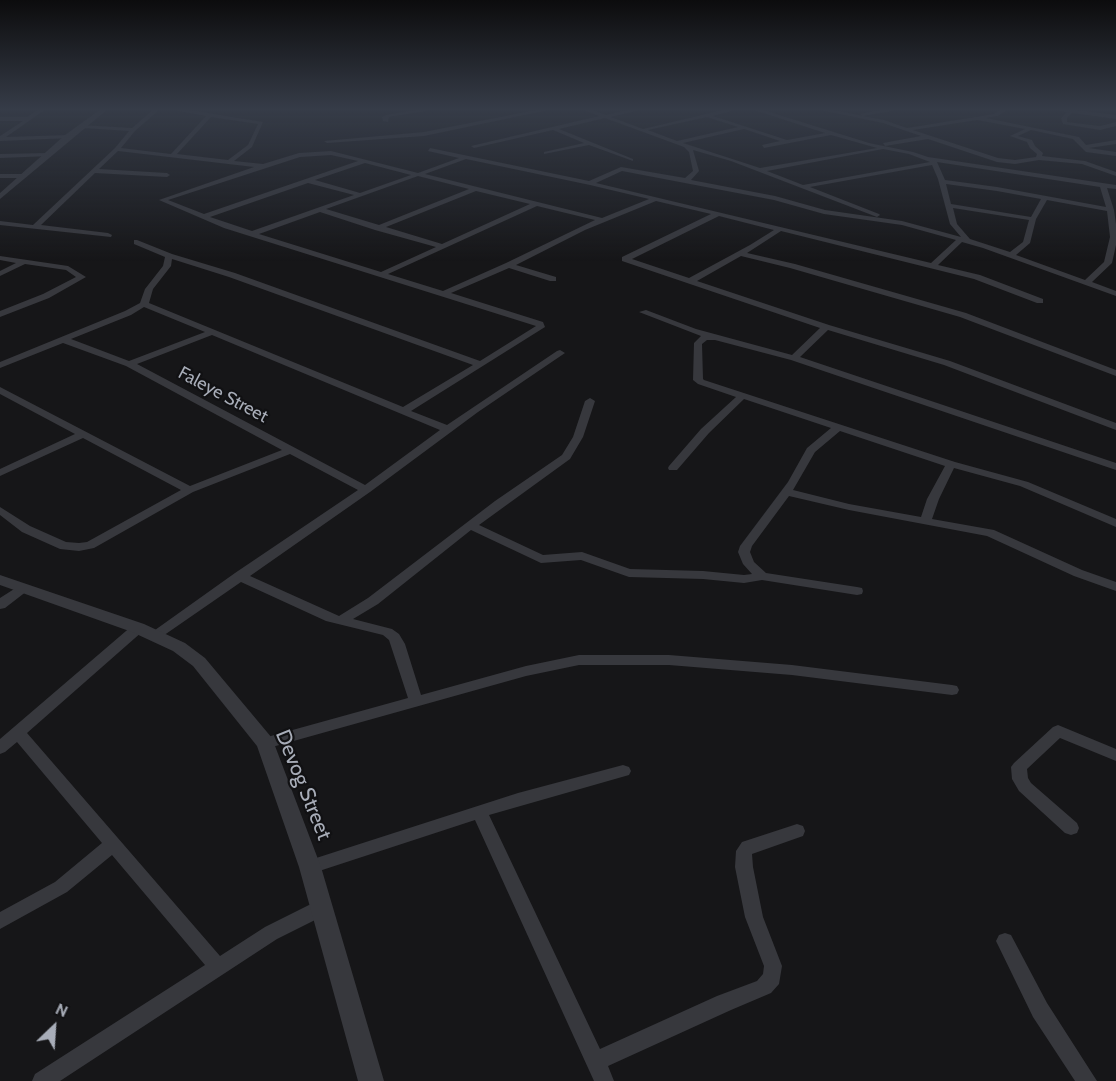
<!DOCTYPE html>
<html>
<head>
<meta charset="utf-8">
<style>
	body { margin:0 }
	#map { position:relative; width:1116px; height:1081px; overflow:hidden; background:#161618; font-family:Cabin,sans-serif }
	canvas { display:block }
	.north { position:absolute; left:24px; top:997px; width:60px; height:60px; -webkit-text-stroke:4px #111113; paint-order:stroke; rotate:25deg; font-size:16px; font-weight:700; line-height:24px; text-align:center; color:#a8adb8 }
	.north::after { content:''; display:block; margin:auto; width:21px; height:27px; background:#a8adb8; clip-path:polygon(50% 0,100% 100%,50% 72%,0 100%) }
</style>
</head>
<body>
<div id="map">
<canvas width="1116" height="1081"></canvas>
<div class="north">N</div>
</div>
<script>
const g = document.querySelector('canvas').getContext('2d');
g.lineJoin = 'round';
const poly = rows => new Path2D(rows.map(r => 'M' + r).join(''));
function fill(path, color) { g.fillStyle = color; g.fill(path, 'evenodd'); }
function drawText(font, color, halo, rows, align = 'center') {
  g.font = font + ' Cabin,sans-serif'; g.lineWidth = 4.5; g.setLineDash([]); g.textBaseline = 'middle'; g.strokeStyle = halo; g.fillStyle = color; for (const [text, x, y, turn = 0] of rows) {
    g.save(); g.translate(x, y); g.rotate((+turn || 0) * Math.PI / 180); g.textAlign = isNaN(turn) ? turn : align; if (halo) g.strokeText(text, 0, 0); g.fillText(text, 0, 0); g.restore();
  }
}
fill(poly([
	[39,109,46,109,6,137,68,135,70,138,0,141,0,136,23,121,0,121,0,117,27,117,39,109],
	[154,109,160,109,135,131,121,148,171,154,206,116,169,109,183,109,263,122,252,147,234,161,263,164,299,153,331,151,418,173,459,158,428,151,430,148,589,181,621,167,685,178,693,171,689,152,684,147,605,118,559,129,633,159,633,161,589,145,544,154,544,152,584,143,553,130,474,148,471,146,599,116,581,109,589,109,606,115,632,109,643,109,611,117,643,129,727,109,738,109,713,116,787,140,825,133,751,109,760,109,869,143,913,152,928,157,1116,185,1116,189,1107,188,1114,210,1116,224,1116,245,1112,263,1092,282,1116,291,1116,296,983,248,962,242,938,265,980,275,1043,299,1043,303,1037,303,974,279,781,231,747,253,795,264,966,313,1116,370,1116,376,960,317,790,268,741,256,697,281,829,325,950,361,1116,423,1116,430,944,365,828,330,800,357,1116,463,1116,470,791,360,715,340,707,340,702,344,703,379,704,380,955,462,1028,482,1116,519,1116,527,1020,486,954,468,939,499,932,519,994,530,1082,570,1116,582,1116,591,1074,576,987,536,849,510,789,496,752,546,750,552,754,562,766,573,857,587,862,588,863,591,862,594,857,595,762,580,744,583,703,579,629,577,581,560,541,563,471,530,378,604,353,619,392,629,399,634,405,644,421,695,526,666,579,655,669,655,792,665,952,685,957,686,959,690,957,694,952,695,792,675,669,665,579,665,526,676,265,749,260,747,257,743,260,739,408,698,389,640,383,635,326,621,241,582,160,638,155,640,150,638,148,635,235,573,358,490,290,454,193,492,94,548,79,551,60,549,22,532,0,515,0,507,30,526,66,542,79,543,87,542,181,490,83,438,0,476,0,469,75,434,0,394,0,387,190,486,282,450,126,366,63,343,0,368,0,362,125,311,140,303,145,289,163,266,165,257,134,244,134,240,137,240,172,254,235,273,480,361,536,326,224,228,159,200,254,167,118,151,99,169,167,173,170,175,167,177,95,173,41,225,108,233,112,235,111,237,0,225,0,221,33,225,115,148,129,131,83,128,81,125,132,128,154,109],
	[211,117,258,124,248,145,228,160,177,154,211,117],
	[707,117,738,127,677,141,648,130,707,117],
	[744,129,780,141,762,145,764,148,831,135,877,148,760,168,683,143,744,129],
	[883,149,909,154,930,162,803,185,767,171,883,149],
	[693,150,731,161,877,217,880,215,879,214,810,187,932,165,938,179,950,224,961,237,902,221,825,210,775,196,691,180,699,171,693,150],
	[331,155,358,161,204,214,168,200,300,157,331,155],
	[466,159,590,185,649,199,602,218,425,174,466,159],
	[937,162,1100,187,1106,207,997,187,945,180,937,162],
	[365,163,411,175,360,193,315,180,365,163],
	[622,171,774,200,824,214,902,225,956,240,931,263,596,183,622,171],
	[418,176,469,189,379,225,326,209,418,176],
	[308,183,354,195,252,231,210,217,308,183],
	[946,184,997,191,1041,199,1031,217,951,204,946,184],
	[476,191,530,204,442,244,386,227,476,191],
	[1047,200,1107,211,1110,237,1104,262,1085,280,1016,255,1030,243,1036,219,1047,200],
	[656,201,711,214,622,257,622,261,820,328,792,355,696,329,646,310,639,312,701,336,694,343,693,380,698,384,736,397,701,429,669,466,668,468,669,470,677,470,709,433,744,399,831,428,807,448,788,482,740,546,738,552,743,564,752,574,744,575,703,571,630,569,582,552,543,555,479,525,570,459,583,437,595,401,590,398,585,401,573,437,562,455,495,501,368,598,339,616,250,576,370,492,478,412,565,353,560,350,557,351,447,425,411,411,545,327,543,322,451,293,509,268,550,281,556,281,556,277,516,265,585,230,656,201],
	[537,206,595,220,506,263,443,291,388,274,537,206],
	[953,208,1029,220,1023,242,1010,252,970,239,957,224,953,208],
	[320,212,375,230,436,247,381,272,259,234,320,212],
	[719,216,774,230,750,245,689,278,632,259,719,216],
	[172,259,229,277,473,365,403,407,149,303,153,289,171,266,172,259],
	[144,307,205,332,129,361,71,339,131,315,144,307],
	[212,335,440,430,365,485,137,364,212,335],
	[840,431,945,466,927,499,921,517,849,504,793,490,815,452,840,431],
	[422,109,437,109,389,117,388,122,383,121,382,117,386,115,422,109],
	[541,109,553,109,424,136,327,143,324,141,424,132,541,109],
	[816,109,828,109,884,120,907,128,994,114,1001,109,1008,109,998,116,986,118,1079,137,1086,145,1116,140,1116,144,1089,148,1116,152,1116,156,1086,152,1073,139,1031,130,1018,136,1032,140,1035,146,1043,153,1042,156,1085,161,1116,172,1116,176,1082,164,1039,160,1015,164,997,162,928,139,885,146,883,143,921,136,883,123,816,109],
	[977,120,1025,129,1010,136,1027,142,1030,148,1037,154,1036,157,1015,160,998,158,913,130,977,120],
	[886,109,902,109,863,116,860,114,886,109],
	[1050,109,1067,109,1116,115,1116,119,1072,113,1067,118,1067,122,1100,126,1116,122,1116,126,1100,130,1063,124,1061,118,1067,112,1050,109],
	[48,153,50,156,0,158,0,154,48,153],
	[0,174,24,174,27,176,24,178,0,178,0,174],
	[0,256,68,266,86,277,49,298,0,317,0,311,43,294,76,277,66,270,25,264,0,276,0,271,16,263,0,260,0,256],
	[22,584,28,588,27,591,5,608,0,609,0,598,22,584],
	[138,624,143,625,145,628,143,631,27,733,220,956,265,927,315,902,321,900,327,902,330,908,327,914,277,939,60,1081,32,1081,35,1074,205,965,112,855,67,892,0,929,0,912,55,882,102,843,17,742,5,752,0,754,0,739,133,625,138,624],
	[1058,725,1116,749,1116,761,1060,738,1027,769,1028,778,1031,783,1077,823,1079,828,1077,833,1071,835,1065,833,1019,791,1012,779,1011,767,1014,763,1053,727,1058,725],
	[623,765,629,767,631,771,629,775,489,815,600,1049,717,996,757,981,763,974,764,966,745,917,735,867,736,851,742,842,797,824,803,826,805,831,803,836,752,854,753,867,763,917,782,966,779,984,771,993,731,1010,608,1066,614,1081,594,1081,475,820,310,874,304,872,301,867,304,862,310,860,518,793,623,765],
	[1005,933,1011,935,1047,1003,1097,1081,1075,1081,1033,1017,996,941,999,935,1005,933]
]), '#37383d');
fill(poly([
	[101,109,108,109,0,199,0,193,65,135,101,109],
	[0,575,144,624,185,643,205,658,272,738,321,867,384,1081,358,1081,299,867,257,746,193,666,173,651,132,632,0,585,0,575]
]), '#37383d');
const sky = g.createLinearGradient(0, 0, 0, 261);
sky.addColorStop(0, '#0c0c0d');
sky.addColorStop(0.42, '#363c48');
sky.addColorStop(1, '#363c4800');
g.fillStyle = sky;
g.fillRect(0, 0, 1116, 261);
drawText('18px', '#a8adb8', '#111113', [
	["Faleye Street",223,395,28]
]);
drawText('21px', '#a8adb8', '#111113', [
	["Devog Street",303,785,68]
]);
</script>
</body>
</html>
